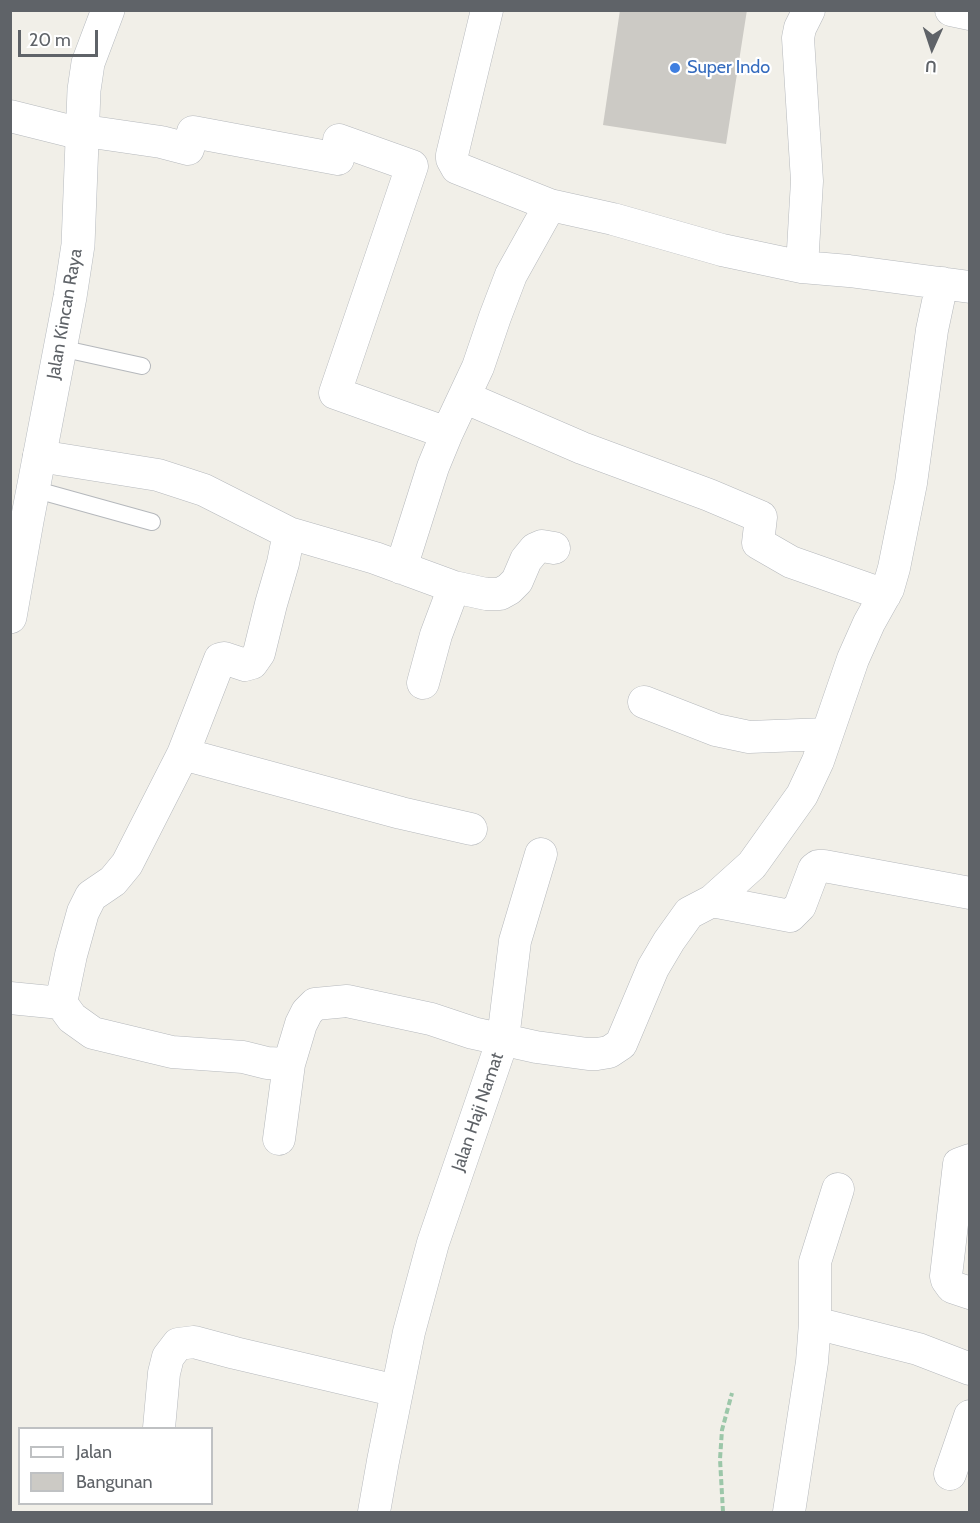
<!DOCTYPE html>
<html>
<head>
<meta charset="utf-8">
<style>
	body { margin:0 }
	#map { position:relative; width:980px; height:1523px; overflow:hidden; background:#f1efe8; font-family:Cabin,sans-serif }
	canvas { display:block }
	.frame { position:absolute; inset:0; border:12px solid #5f6368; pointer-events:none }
	.legend { position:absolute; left:18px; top:1427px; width:195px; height:78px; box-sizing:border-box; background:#fff; border:2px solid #bfc1c3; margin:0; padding:8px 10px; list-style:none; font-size:18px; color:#5f6368 }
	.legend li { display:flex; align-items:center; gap:12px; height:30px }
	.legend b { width:30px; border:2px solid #bfc1c3 }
	.north { position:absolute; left:902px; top:18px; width:60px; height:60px; -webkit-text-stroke:4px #fff; paint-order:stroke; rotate:183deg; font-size:16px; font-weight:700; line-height:24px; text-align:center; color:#5f6368 }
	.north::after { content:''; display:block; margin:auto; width:21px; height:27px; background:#5f6368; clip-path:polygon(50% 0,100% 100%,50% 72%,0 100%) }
	.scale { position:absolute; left:18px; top:30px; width:80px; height:27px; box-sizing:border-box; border:3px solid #5f6368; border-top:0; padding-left:8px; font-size:18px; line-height:21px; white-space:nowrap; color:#5f6368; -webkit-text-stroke:4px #fff; paint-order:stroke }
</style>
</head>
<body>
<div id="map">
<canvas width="980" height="1523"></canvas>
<div class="frame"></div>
<ul class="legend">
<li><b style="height:8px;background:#fff"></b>Jalan</li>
<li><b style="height:16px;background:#cccac5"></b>Bangunan</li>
</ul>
<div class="north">U</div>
<div class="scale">20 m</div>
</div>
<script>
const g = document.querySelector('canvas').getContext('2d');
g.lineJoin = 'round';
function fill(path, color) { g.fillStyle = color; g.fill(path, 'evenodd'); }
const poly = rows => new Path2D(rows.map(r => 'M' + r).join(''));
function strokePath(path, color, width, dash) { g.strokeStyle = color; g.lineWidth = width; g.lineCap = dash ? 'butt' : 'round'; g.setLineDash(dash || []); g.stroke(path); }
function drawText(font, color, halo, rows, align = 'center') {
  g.font = font + ' Cabin,sans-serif'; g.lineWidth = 4.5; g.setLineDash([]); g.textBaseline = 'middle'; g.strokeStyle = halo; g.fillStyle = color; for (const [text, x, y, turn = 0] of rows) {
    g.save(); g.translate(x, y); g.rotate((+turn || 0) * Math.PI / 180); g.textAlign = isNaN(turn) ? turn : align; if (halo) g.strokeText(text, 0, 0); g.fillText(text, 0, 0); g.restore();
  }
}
fill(poly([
	[620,10,747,10,726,144,603,125]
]), '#cccac5');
const service = poly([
	[60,348,142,366],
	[33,489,152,522]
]);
const minor = poly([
	[487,10,452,155,452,159,457,168,550,205,613,219,722,250,802,267,849,271,970,287],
	[951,10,970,14],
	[10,116,82,134],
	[99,133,161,142,188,149,193,132,338,159,339,140,412,166,335,393,447,433],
	[802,267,807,181,798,38,800,28,809,10],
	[464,397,582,448,709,495,761,517,758,543,791,562,885,595],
	[39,456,158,475,204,490,289,533,283,563,271,604,259,653,252,663,245,665,224,658,220,659,183,754,127,864,113,881,91,896,83,912,71,955,61,1003],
	[289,533,375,558,454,587,436,635,423,683],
	[401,568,433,467,447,433,478,367,495,317,511,275,550,205],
	[454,587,486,594,500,594,509,589,517,581,526,560,535,549,542,546,554,548],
	[644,702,716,730,749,737,827,734],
	[183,754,401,813,471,829],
	[712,901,790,916,800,906,814,869,818,866,824,866,970,893],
	[10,998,61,1003,72,1018,93,1033,172,1052,243,1057,267,1063,289,1064,301,1024,307,1012,315,1004,347,1001,431,1019,473,1033,536,1047,588,1054,597,1054,609,1052,621,1044,653,968,669,941,689,913,712,901,752,865,802,795,818,761,853,659,869,623,888,589,894,568,911,483,932,330,942,283],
	[279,1139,289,1064],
	[970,1160,959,1164,946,1276,947,1280,952,1287,970,1293],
	[815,1323,918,1349,970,1369],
	[159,1428,164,1373,168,1357,178,1344,194,1342,235,1353,397,1391],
	[950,1474,970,1416],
	[374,1512,383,1461,409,1332,433,1243,503,1039,515,941,541,854],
	[789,1512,812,1362,815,1323,815,1262,838,1189]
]);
const secondary = poly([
	[10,617,27,521,70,297,78,245,84,90,88,63,108,10]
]);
strokePath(service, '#b5b8bc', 18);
strokePath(minor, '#b5b8bc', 33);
strokePath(secondary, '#b6babf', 34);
strokePath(poly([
	[723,1512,720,1459,722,1430,732,1393]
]), '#9cc7a9', 4, [6, 3]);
strokePath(service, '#fff', 16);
strokePath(minor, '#fff', 32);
strokePath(secondary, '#fff', 33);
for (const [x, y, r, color] of [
	[675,68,6,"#3f7fe0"]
]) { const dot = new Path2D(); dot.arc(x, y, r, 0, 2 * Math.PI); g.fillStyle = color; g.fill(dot); strokePath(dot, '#fff', 2); }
drawText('18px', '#366cbe', '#fff', [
	["Super Indo",687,68]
], 'left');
drawText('18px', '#5f6368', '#fff', [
	["Jalan Kincan Raya",65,314,-80],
	["Jalan Haji Namat",478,1112,-71]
]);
</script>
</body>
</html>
